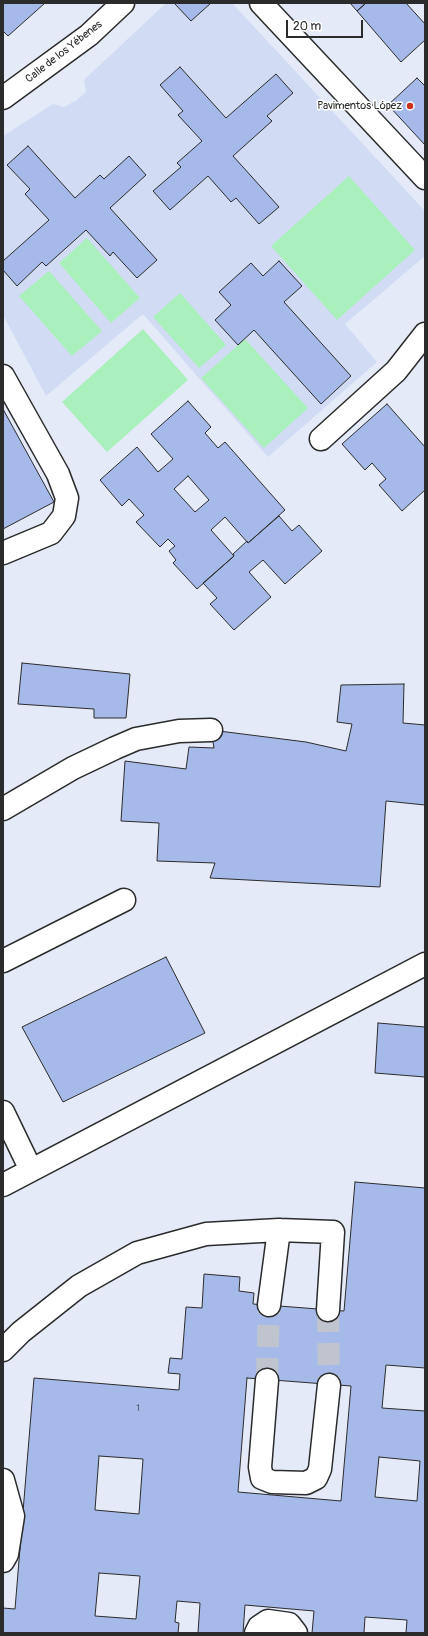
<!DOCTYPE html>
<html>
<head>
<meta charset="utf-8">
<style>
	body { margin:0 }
	#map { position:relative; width:428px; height:1636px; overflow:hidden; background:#e4eaf8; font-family:Pangolin,sans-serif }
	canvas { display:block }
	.frame { position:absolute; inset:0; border:4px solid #2b2b2b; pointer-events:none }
	.scale { position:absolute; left:286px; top:20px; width:77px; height:18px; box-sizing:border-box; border:2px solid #2b2b2b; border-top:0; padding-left:5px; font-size:12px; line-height:14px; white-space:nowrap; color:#2b2b2b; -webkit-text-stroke:3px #fff; paint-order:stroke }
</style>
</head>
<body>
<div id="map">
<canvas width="428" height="1636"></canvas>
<div class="frame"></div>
<div class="scale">20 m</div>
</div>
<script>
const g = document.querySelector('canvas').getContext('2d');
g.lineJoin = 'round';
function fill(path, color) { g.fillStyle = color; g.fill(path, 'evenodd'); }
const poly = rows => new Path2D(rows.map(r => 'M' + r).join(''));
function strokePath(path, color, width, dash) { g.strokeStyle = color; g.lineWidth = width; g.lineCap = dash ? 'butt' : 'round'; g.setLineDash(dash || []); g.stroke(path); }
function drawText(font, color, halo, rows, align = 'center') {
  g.font = font + ' Pangolin,sans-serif'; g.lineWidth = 3; g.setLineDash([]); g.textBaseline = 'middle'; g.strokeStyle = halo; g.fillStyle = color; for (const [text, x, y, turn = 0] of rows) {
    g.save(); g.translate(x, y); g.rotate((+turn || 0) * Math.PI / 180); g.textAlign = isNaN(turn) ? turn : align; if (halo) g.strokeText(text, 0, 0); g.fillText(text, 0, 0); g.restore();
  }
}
fill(poly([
	[166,3,232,3,425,211,425,256,345,324,377,362,268,457,143,314,46,396,3,315,3,136,53,104,64,107,77,100,86,92,84,80]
]), '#d1dcf4');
fill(poly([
	[349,176,415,250,337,320,271,246],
	[87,238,140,298,111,323,59,263],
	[49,271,102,331,72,356,19,296],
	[180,293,226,345,199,368,153,317],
	[143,329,188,380,107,452,62,402],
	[245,339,308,408,264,448,201,378]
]), '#a9f0bc');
const building = poly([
	[3,3,45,3,8,36,3,31,3,3],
	[174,3,211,3,191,21,174,3],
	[350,3,366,3,357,11,350,3],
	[366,3,406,3,425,24,425,40,401,62,357,11,366,3],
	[180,67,226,118,276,74,293,93,267,116,272,121,233,156,279,207,259,224,236,198,231,202,208,176,170,210,153,191,181,167,177,163,202,141,178,115,183,111,160,85,180,67],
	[417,78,425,86,425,145,388,105,417,78],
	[28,146,75,198,100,175,104,179,129,156,146,175,110,208,157,260,137,278,113,252,110,256,86,230,46,266,42,262,17,286,3,270,3,261,49,220,25,194,30,189,7,165,28,146],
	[279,261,302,286,284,302,351,376,321,404,254,330,238,345,215,320,231,305,219,292,251,263,263,276,279,261],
	[188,401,211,427,205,433,218,448,225,442,285,510,248,543,225,517,211,530,234,556,197,589,173,563,176,560,169,551,175,546,168,539,160,547,136,522,144,515,129,499,122,506,100,480,137,447,158,472,173,459,151,434,188,401],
	[188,476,209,500,195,512,174,489,188,476],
	[387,404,425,447,425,490,402,511,379,485,386,479,372,463,365,470,342,444,387,404],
	[3,409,54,502,3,529,3,409],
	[279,516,292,531,299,525,322,551,285,584,263,560,249,572,271,597,234,630,210,604,217,598,203,583,234,556,233,554,247,541,248,543,279,516],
	[22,663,130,674,126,718,94,718,94,709,18,704,22,663],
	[404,684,403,723,425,725,425,805,386,801,380,887,210,878,215,863,157,861,159,823,121,821,125,761,186,769,189,747,214,748,211,730,306,742,346,751,352,724,337,722,341,685,404,684],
	[166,957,205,1033,63,1102,22,1027,166,957],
	[378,1023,425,1027,425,1077,375,1073,378,1023],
	[355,1182,425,1188,425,1368,386,1365,382,1408,425,1411,425,1405,425,1633,406,1633,407,1620,365,1617,364,1633,312,1633,314,1611,245,1605,243,1633,198,1633,200,1603,177,1601,175,1622,179,1623,178,1633,3,1633,3,1608,15,1609,34,1378,179,1390,180,1374,168,1373,170,1358,182,1359,186,1307,202,1308,204,1274,240,1277,239,1291,254,1293,253,1304,344,1311,355,1182],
	[247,1378,351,1386,341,1501,238,1492,247,1378],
	[99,1456,143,1459,139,1514,95,1510,99,1456],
	[379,1457,420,1461,417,1501,375,1497,379,1457],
	[99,1573,140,1576,136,1619,95,1616,99,1573]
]);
fill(building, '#a6bae9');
strokePath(building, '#2b2b2b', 1);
strokePath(poly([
	[328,1310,329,1385],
	[267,1380,269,1305]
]), '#bfc4cf', 22, [22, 11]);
const minor = poly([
	[261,3,425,178],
	[3,98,89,35,123,3],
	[3,376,58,474,67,498,64,516,51,533,3,553],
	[321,439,396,371,425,334],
	[3,809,73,768,115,748,136,739,179,731,211,730],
	[3,961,124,900],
	[3,1112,31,1170],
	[3,1185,425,964],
	[269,1305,279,1230],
	[3,1350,21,1332,79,1286,137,1253,206,1234,279,1230,333,1232,328,1310],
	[267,1380,260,1467,262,1478,272,1482,306,1483,316,1478,320,1469,329,1385],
	[3,1480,13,1516,7,1554,3,1561],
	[256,1633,259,1627,268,1621,289,1624,296,1633]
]);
strokePath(minor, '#2b2b2b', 25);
strokePath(minor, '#fff', 22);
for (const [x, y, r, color] of [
	[410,106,4,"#c8321e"]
]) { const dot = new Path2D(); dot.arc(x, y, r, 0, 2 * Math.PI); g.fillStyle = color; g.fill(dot); strokePath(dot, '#fff', 1.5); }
drawText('9px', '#4a4f5a', null, [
	["1",138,1409]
]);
drawText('11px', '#2b2b2b', '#fff', [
	["Calle de los Yébenes",64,52,-38]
]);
drawText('11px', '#2b2b2b', '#fff', [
	["Pavimentos López",402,106]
], 'right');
</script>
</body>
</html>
